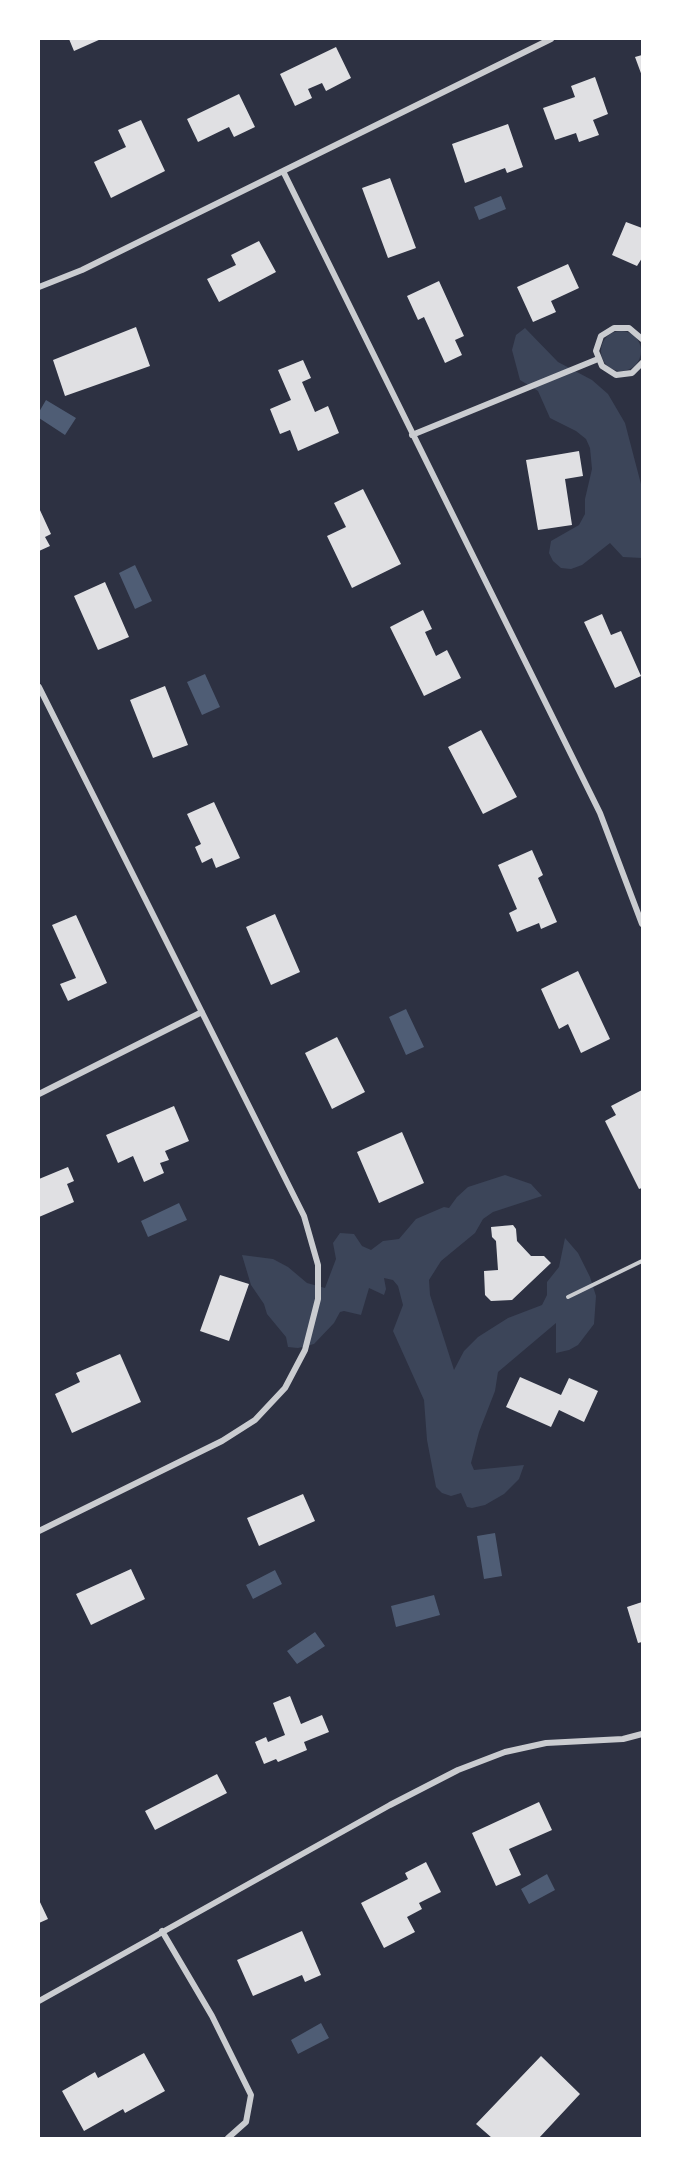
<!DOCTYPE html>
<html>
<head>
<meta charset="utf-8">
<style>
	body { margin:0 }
	#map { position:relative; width:681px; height:2177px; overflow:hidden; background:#2d3142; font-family:Inter,sans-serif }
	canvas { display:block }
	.frame { position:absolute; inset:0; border:40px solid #fff; pointer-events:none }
</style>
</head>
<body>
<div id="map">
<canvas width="681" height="2177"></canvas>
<div class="frame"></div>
</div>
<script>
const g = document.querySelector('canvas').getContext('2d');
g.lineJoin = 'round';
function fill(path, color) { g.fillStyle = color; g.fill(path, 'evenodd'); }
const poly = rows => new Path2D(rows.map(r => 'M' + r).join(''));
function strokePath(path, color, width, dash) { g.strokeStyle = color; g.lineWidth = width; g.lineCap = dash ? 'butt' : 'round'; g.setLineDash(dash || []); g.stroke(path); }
fill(poly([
	[525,328,558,362,592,380,608,394,625,423,642,488,642,558,623,557,610,543,582,565,571,569,561,568,553,561,549,553,551,541,579,525,585,514,585,499,592,469,590,448,586,439,576,431,550,418,538,391,520,380,512,350,516,335],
	'601 351a20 20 0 1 1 40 0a20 20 0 1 1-40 0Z',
	[505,1175,531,1184,542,1196,493,1212,483,1219,475,1233,441,1261,429,1280,430,1295,454,1370,464,1351,478,1337,508,1318,542,1305,547,1295,547,1282,559,1267,565,1238,578,1253,590,1277,596,1296,594,1324,578,1345,569,1350,556,1353,556,1323,498,1372,495,1391,479,1432,471,1463,474,1470,524,1465,519,1479,504,1494,485,1505,472,1508,467,1507,461,1493,451,1496,442,1493,436,1487,427,1440,424,1400,393,1331,403,1305,398,1286,393,1280,384,1278,386,1289,384,1295,369,1288,361,1315,344,1311,340,1312,334,1323,314,1344,298,1348,288,1347,286,1337,267,1314,264,1304,251,1285,242,1255,273,1259,288,1267,307,1283,325,1288,336,1259,333,1243,340,1233,354,1234,362,1246,371,1250,383,1241,399,1239,416,1219,444,1207,449,1208,457,1197,468,1187]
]), '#3c4559');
fill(poly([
	[501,196,506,209,479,220,474,207],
	[46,400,76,418,65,435,39,418,39,412],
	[135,565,152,601,135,609,119,573],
	[205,674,220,707,202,715,187,682],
	[406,1009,424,1047,406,1055,389,1017],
	[179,1203,187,1220,148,1237,141,1221],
	[495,1533,502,1576,484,1579,477,1536],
	[275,1570,282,1584,253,1599,246,1585],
	[434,1595,440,1615,396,1627,391,1606],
	[315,1632,325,1646,297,1664,287,1651],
	[547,1874,555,1890,529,1904,521,1889],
	[321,2023,329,2038,298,2054,291,2040]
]), '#4f5d75');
fill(poly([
	[69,39,101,39,74,51],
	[336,47,351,78,326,91,322,83,308,89,312,98,295,106,280,74],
	[642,55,642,76,635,57],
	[595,77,608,114,593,120,599,135,579,142,576,133,555,140,543,108,575,97,571,86],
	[239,94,255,127,234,137,229,127,198,142,187,119],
	[141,120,165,171,111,198,94,162,126,147,118,130],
	[508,124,523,167,507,173,505,168,465,183,452,144],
	[390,178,416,248,388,258,362,188],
	[626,222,642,228,642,258,637,266,612,255],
	[259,241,276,272,219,302,207,279,236,265,231,255],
	[568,264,579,288,551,301,556,312,533,322,517,287],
	[439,281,464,336,455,340,462,355,445,363,424,317,418,320,407,296],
	[136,327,150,366,65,396,53,360],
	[303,360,311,378,302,382,315,412,328,406,339,433,298,451,290,430,280,434,270,409,291,400,278,370],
	[579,451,583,476,565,479,572,525,538,530,526,460],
	[363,489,401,564,352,588,327,536,346,527,334,503],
	[39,508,51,534,45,537,50,546,39,551],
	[105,582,129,637,98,650,74,596],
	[423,610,432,629,425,632,436,656,447,650,461,678,424,696,390,627],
	[602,614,611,635,621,631,641,676,615,688,584,622],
	[165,686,188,745,153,758,130,700],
	[481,730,517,797,483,814,448,747],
	[214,802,240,858,216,868,212,858,202,863,195,847,201,844,187,814],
	[532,850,543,875,538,878,557,922,541,929,539,923,517,932,509,913,517,909,498,865],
	[275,914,300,972,271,985,246,927],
	[76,915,107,983,68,1001,60,984,76,978,52,925],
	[578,971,610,1039,581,1053,568,1024,559,1029,541,989],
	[337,1037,365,1092,332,1109,305,1053],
	[642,1090,642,1188,639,1189,605,1121,616,1115,611,1106],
	[174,1106,189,1141,165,1151,169,1160,160,1163,164,1173,144,1182,133,1156,118,1163,106,1135],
	[402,1132,424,1183,379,1203,357,1152],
	[68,1167,74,1181,67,1184,74,1202,39,1217,39,1179],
	[513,1225,516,1229,517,1241,531,1256,544,1256,551,1263,512,1300,491,1301,485,1295,484,1271,498,1270,496,1241,492,1237,491,1227],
	[220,1275,249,1284,229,1341,200,1331],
	[120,1354,141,1402,72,1433,55,1394,80,1382,76,1373],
	[520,1377,561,1395,569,1378,598,1391,584,1422,559,1410,551,1427,506,1407],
	[303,1494,315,1521,259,1546,247,1518],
	[131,1569,145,1599,91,1625,76,1594],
	[642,1602,642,1642,638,1643,627,1607],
	[290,1696,301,1724,322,1715,329,1732,304,1742,307,1750,278,1762,276,1759,264,1764,255,1742,266,1737,268,1742,285,1735,273,1703],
	[217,1774,227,1793,155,1830,145,1811],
	[539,1802,552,1830,509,1849,521,1875,496,1886,472,1833],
	[426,1862,441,1892,419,1903,422,1909,407,1917,415,1932,384,1948,361,1903,408,1879,405,1873],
	[39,1900,48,1919,39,1923],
	[302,1931,321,1975,305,1982,302,1975,253,1996,237,1960],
	[144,2053,165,2091,125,2113,123,2109,84,2131,62,2091,95,2072,98,2078],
	[541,2056,580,2094,539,2138,492,2138,476,2124]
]), '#e0e0e3');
strokePath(poly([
	[568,1297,642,1261]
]), '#caccd0', 4);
strokePath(poly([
	[283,171,600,813,642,924],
	[39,287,82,270,551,39],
	[642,339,629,328,614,328,601,336,596,351,602,366,616,375,632,373,642,363],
	[412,435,598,359],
	[39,687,304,1216,318,1265,318,1299,305,1350,285,1388,255,1420,222,1441,39,1531],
	[39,1094,202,1012],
	[162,1931,212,2016,251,2095,246,2122,228,2138],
	[39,2001,390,1805,458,1770,505,1752,546,1743,623,1739,642,1734]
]), '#caccd0', 6);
</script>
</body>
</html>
